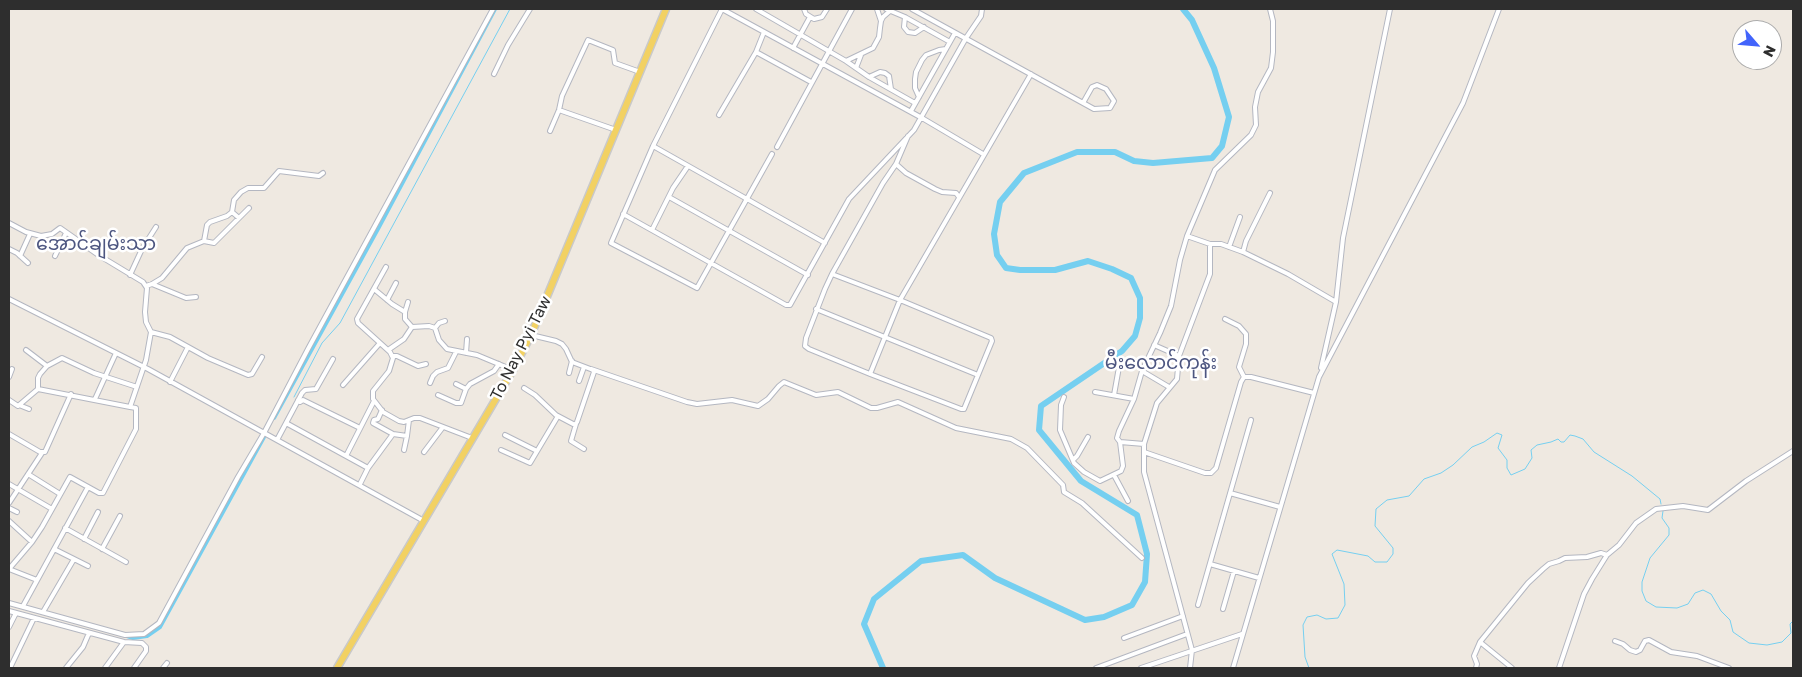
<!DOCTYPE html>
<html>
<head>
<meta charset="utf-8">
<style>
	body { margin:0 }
	#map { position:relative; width:1802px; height:677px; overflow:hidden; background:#efe9e1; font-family:"Golos Text",sans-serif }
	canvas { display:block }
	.frame { position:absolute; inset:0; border:10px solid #2e2e2e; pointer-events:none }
	.north { position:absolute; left:1732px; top:20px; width:50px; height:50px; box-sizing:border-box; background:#fff; border:1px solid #ababab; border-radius:50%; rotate:117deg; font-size:14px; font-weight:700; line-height:20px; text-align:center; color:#2e2e2e }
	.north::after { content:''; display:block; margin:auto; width:18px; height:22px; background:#4264fb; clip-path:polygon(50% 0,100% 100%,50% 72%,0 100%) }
</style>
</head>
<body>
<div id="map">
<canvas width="1802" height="677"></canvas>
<div class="frame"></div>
<div class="north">N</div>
</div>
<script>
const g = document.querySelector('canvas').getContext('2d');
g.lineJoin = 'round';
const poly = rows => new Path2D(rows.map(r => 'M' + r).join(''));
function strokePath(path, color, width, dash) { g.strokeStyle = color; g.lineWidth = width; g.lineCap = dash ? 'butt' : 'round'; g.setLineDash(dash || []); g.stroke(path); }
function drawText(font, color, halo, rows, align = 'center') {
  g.font = font + ' "Golos Text","Noto Sans Myanmar",sans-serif'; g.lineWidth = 5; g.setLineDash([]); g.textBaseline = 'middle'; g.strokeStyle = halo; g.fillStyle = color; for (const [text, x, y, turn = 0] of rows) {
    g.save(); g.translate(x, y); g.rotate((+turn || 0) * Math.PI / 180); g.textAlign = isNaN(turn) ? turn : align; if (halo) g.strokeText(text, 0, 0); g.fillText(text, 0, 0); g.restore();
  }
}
strokePath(poly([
	[294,397,322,343,340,323,510,9],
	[1663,511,1662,518,1669,528,1669,535,1650,558,1642,582,1642,591,1646,601,1656,607,1677,608,1688,604,1695,593,1703,590,1711,594,1721,611,1730,620,1733,632,1749,643,1767,645,1782,642,1791,633,1790,624,1793,621],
	[1309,668,1305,657,1303,625,1307,617,1317,615,1326,619,1338,618,1345,605,1344,584,1332,554,1337,550,1368,556,1375,562,1387,562,1393,554,1393,548,1375,526,1376,509,1387,500,1409,496,1424,479,1441,473,1453,465,1472,447,1484,442,1497,433,1502,435,1498,448,1507,460,1507,468,1511,475,1525,469,1532,458,1531,450,1537,445,1551,442,1558,439,1561,442,1564,442,1570,435,1575,436,1583,439,1594,452,1632,476,1660,499,1661,504]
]), '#75cff0', 1);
strokePath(poly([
	[274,418,379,227,495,9],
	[124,635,133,638,147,636,160,627,264,437]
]), '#75cff0', 4);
strokePath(poly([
	[883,668,864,624,874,599,921,561,963,555,995,578,1085,620,1104,617,1132,605,1145,582,1147,554,1137,515,1081,481,1039,430,1041,406,1122,351,1135,336,1140,318,1140,298,1131,278,1112,269,1088,261,1055,270,1020,270,1006,268,997,255,994,234,1000,202,1024,173,1077,152,1115,152,1134,161,1153,163,1212,158,1222,146,1229,117,1214,68,1192,20,1183,9]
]), '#75cff0', 6);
const street = poly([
	[722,9,653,146,611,243,697,288,772,154],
	[722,9,922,118],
	[756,9,846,61,873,48,879,37,880,28,881,21,877,9],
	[804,9,806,14,814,19,822,17,827,9],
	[886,9,905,17,950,42],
	[912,9,1094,109,1110,108,1114,101,1106,89,1097,85,1092,87,1083,103],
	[905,17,904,27,908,32,915,33,924,27],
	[881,21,883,17,891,10],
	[793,48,810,17],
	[756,52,811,82],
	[846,61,869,77,915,103],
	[856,68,861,55],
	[494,74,508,45,530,9],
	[869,77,880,72,885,73,889,76,891,89],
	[919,97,915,88,915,79,916,72,922,60,926,55,939,50,946,49],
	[559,110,616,130],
	[911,111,955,33],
	[719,115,756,52,764,32],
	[922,118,983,154],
	[550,131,559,110,562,96,588,40,613,50,615,63,640,72],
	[653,146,825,243],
	[777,147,852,9],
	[896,164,906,173,935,189,942,192,956,193,959,197],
	[669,197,808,275],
	[232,212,239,218,249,208],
	[623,214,786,305,790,305,849,199,914,130,966,38,981,16,982,9],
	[9,223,26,232,41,236,52,234,60,228,100,256,143,282,147,288,145,312,146,322,151,332,146,360,130,407,38,389,18,406,9,400],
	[652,230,673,188,688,166],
	[1187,236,1210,244,1210,274,1179,356,1177,379,1157,403,1144,444,1144,472,1192,650,1190,668],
	[204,241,214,243,239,218],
	[1210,244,1221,244,1243,252,1288,274,1336,302],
	[1229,247,1240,217],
	[9,249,17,253,28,263],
	[1243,252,1246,241,1270,193],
	[20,256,30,234],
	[55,256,66,233],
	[386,267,357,319,358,323,390,352,393,358,389,371,373,391,373,399,383,412,399,421,404,422,414,418,420,418,472,438],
	[832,274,900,300,991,338,992,341,964,409,961,409,870,374,809,349,805,346,806,338,825,289,832,274,883,183,896,164,908,136],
	[130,275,142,249,156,227],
	[152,284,186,298,196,297],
	[146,286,152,284,162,278,187,248,204,241,207,225,210,222,227,216,232,212,234,200,241,192,248,188,264,188,279,171,319,176,323,173],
	[374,289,392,304,405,312,405,319,412,327,429,326,435,328,439,340,447,349,477,355,513,370],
	[9,299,148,369,424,521],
	[387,300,396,283],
	[816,309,978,375],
	[405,312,408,302],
	[1225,319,1239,326,1246,334,1246,344,1239,367,1244,377],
	[435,328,439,323,445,321],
	[151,332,170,337,208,358,248,375,252,374,262,357],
	[1154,345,1179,356],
	[26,350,47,366],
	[388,350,404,339,412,327],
	[466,353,467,339],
	[392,356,397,356,418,366,426,364],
	[1321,368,1336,302,1343,238,1390,9],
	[591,369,687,402,697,404,732,400,758,406,768,399,779,386,784,382,816,395,838,392,871,408,877,408,898,402,956,428,1011,439,1027,448,1063,485,1064,492,1082,503,1142,558],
	[1142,371,1169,387],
	[569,373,572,361],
	[870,374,900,300,1031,74],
	[9,377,12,369],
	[579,381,584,367],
	[170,382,188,347],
	[430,383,433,376,437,372,448,368,456,352],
	[456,384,466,389],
	[343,385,380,343],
	[524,388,535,395,556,415,575,425,577,422,594,372,593,370,572,362,566,349,562,344,556,341,531,335],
	[38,389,38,378,40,374,47,366,62,358,94,373,137,387],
	[1095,392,1134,399],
	[438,395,456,403,461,403,466,389,470,384,494,371,499,364],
	[1114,395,1119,367],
	[1064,397,1061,405,1060,430,1074,463,1084,472,1100,481,1121,471,1123,466,1120,442,1117,438,1119,431,1134,399,1142,371,1160,333,1171,306,1180,260,1187,236,1215,170,1251,135,1256,125,1255,107,1258,92,1271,68,1273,52,1273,21,1270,9],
	[95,399,116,353],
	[298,400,300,402,303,400,360,428],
	[19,405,29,409],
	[382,410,378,419,374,420,373,423,393,434,407,436],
	[286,423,368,468],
	[576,424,571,441,584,449],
	[9,434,40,452,45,452,71,394],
	[505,435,537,451],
	[277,440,302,393,305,390,316,389,333,359],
	[1120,442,1144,444],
	[404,450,407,436,409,420],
	[501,450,530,463,558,416],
	[424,452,443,427],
	[1144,452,1205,473,1211,473,1216,468,1241,382,1244,377,1251,377,1314,393],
	[346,456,374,401],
	[1073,460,1077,456,1088,437],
	[28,474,60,494],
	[1114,475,1128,501],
	[9,484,52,509],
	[360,484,368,468,393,434],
	[1230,493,1280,507],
	[9,503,42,453],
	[9,508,17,512],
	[9,521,32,542],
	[65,528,126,562],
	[84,539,98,512],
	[54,549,88,566],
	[102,549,120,516],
	[1210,564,1259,578],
	[9,569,32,542,42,527,70,477,99,493,103,493,136,429,136,408,130,407],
	[9,569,37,580],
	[9,603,125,635,144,634,159,623,238,477,264,433,308,349,493,9],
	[1198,605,1251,420],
	[23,606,88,487],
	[1223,609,1234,571],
	[9,611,124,642,142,643,146,647,146,651,134,668],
	[43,612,74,559],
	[9,627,16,613],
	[1124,638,1183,616],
	[1615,641,1623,644,1630,650,1636,652,1640,650,1645,641,1649,640,1671,652,1697,656,1729,668],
	[1480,642,1512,668],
	[10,668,34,618],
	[66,668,83,647,89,633],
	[105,668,124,642],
	[163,668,167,663],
	[1096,668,1187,634],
	[1141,668,1242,634],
	[1233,668,1319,377,1463,103,1499,9],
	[1476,668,1477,664,1474,656,1480,642,1528,583,1543,569,1549,564,1559,561,1565,558,1587,557,1601,553,1607,555],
	[1559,668,1584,594,1592,579,1607,555,1619,545,1636,523,1656,509,1683,506,1708,510,1746,481,1793,451]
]);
const primary = poly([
	[337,668,513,370,531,335,666,9]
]);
strokePath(street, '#b4b7c1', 6);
strokePath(primary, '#c9c9c9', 9);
strokePath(street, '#fff', 4);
strokePath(primary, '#f2d163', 6);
drawText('16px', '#2e2e2e', '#fff', [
	["To Nay Pyi Taw",521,348,-63]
]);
drawText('19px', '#4d5680', '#fff', [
	["အောင်ချမ်းသာ",96,244],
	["မီးလောင်ကုန်း",1161,363]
]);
</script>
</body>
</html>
